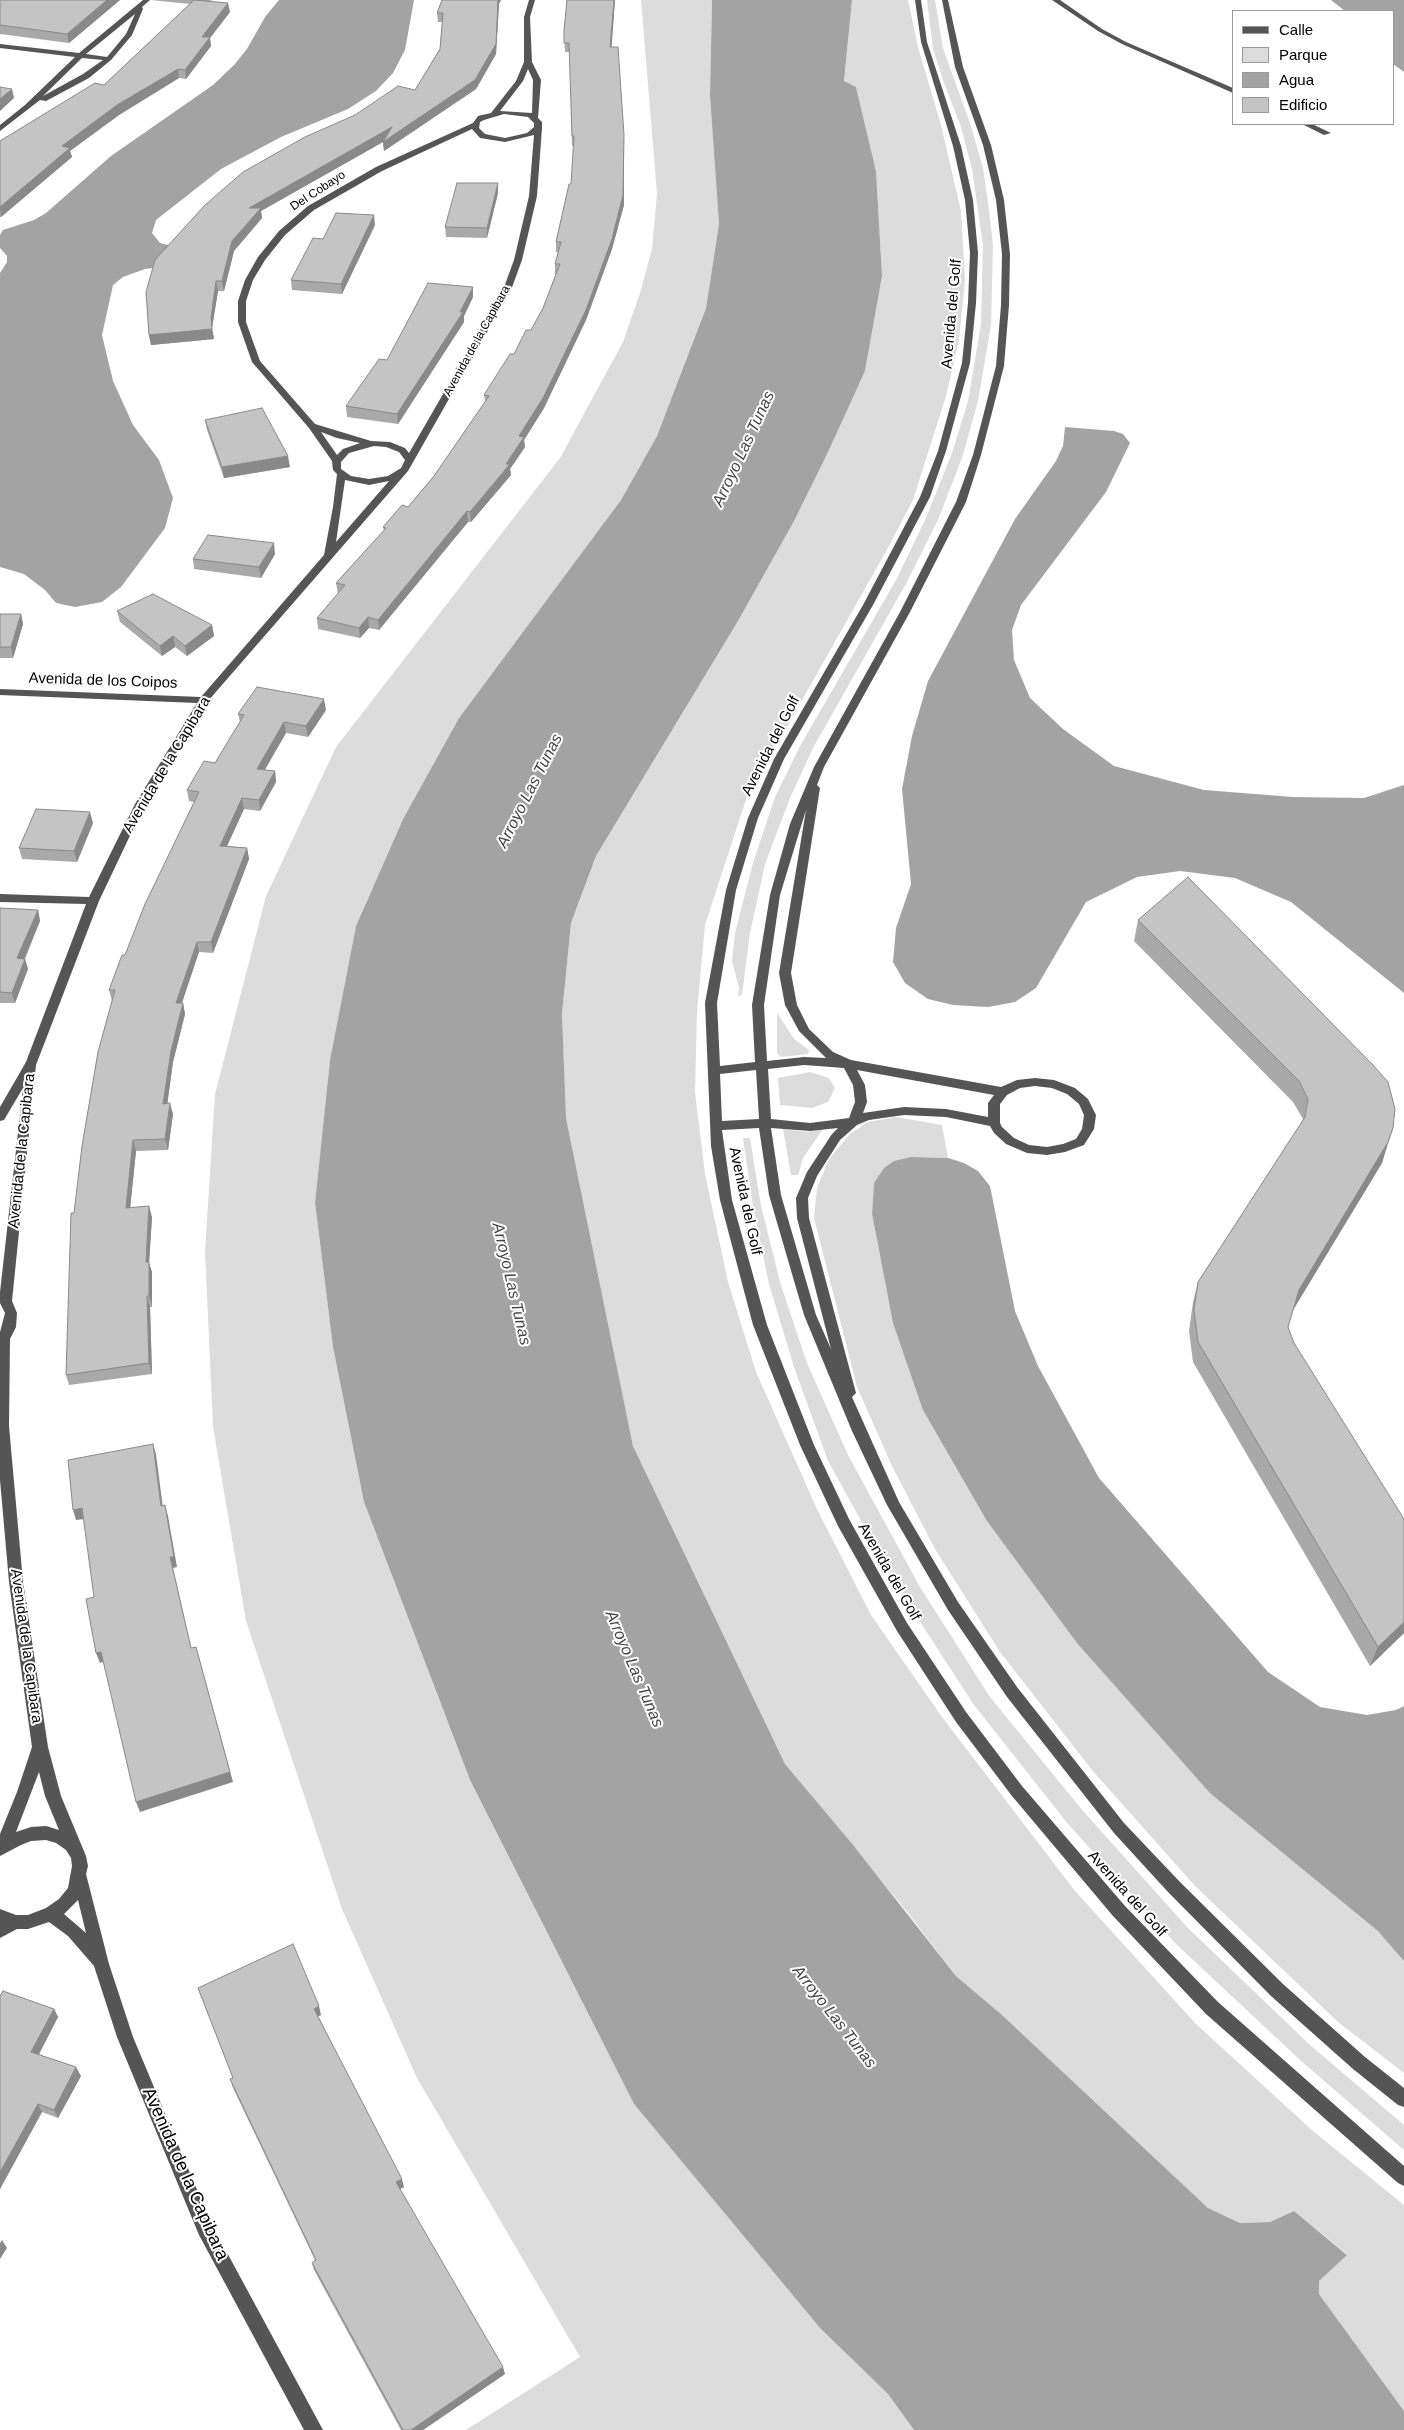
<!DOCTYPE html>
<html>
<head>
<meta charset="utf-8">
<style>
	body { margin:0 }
	#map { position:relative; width:1404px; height:2430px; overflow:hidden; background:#fff; font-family:Arial,sans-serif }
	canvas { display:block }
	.legend { position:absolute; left:1232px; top:10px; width:162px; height:115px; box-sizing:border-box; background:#fff; border:1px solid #999; margin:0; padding:6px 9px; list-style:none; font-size:15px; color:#000 }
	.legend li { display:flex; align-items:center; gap:10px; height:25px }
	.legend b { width:25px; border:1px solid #999 }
</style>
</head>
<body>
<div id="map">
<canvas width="1404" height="2430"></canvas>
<ul class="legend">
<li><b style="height:6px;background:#555"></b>Calle</li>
<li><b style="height:14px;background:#dcdcdc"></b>Parque</li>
<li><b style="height:14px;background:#a3a3a3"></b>Agua</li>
<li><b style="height:14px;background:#c4c4c4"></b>Edificio</li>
</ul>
</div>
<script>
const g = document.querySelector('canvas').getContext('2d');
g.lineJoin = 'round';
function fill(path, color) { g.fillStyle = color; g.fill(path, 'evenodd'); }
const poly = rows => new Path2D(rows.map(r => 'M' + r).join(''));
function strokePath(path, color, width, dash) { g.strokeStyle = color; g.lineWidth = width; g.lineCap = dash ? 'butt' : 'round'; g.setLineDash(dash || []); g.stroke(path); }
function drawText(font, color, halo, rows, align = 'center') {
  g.font = font + ' Arial,sans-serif'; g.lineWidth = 4; g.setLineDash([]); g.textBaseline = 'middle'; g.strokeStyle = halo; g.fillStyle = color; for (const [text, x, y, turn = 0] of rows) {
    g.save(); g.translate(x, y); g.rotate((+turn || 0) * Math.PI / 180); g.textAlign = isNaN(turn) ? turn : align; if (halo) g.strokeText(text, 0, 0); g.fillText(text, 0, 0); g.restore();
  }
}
fill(poly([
	[641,0,712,0,710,96,719,224,706,308,657,436,621,500,459,718,403,819,356,926,330,1060,315,1204,333,1347,364,1502,470,1780,634,2104,820,2328,888,2394,914,2430,466,2430,580,2357,417,2078,342,1909,246,1621,213,1427,205,1251,215,1094,266,896,336,747,560,458,623,342,640,293,652,249,657,194],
	[852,0,908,0,918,47,941,125,961,211,965,280,959,340,946,396,913,500,889,546,783,734,754,775,705,925,697,1012,695,1092,705,1174,728,1282,756,1372,816,1507,871,1615,942,1717,1075,1891,1196,2024,1313,2131,1404,2205,1404,2411,1319,2294,1319,2281,1347,2254,1294,2211,1270,2222,1240,2223,1208,2208,1002,2015,956,1976,908,1913,785,1764,633,1446,566,1118,562,1014,571,923,596,856,738,621,793,523,865,371,882,276,876,171,856,87,844,82],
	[927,0,935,0,943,48,971,126,983,168,989,209,993,245,991,325,978,401,963,455,938,520,907,582,813,748,790,798,765,864,750,933,742,995,738,996,739,988,732,961,735,933,753,863,775,797,800,746,896,580,926,518,952,453,968,401,981,324,983,245,972,169,961,127,944,83,933,49],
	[777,1013,794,1039,809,1050,808,1054,781,1057,777,1053],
	[810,1072,829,1078,835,1088,828,1102,812,1108,780,1105,778,1078],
	[896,1117,942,1125,948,1158,911,1157,874,1183,872,1214,893,1323,1404,1961,1404,2073,1338,2022,1195,1886,1092,1770,1000,1652,935,1549,892,1466,857,1387,814,1218,817,1188,829,1159,850,1134,868,1122],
	[783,1129,807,1132,823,1129,803,1158,798,1175,791,1175],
	[743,1138,750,1138,761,1206,780,1282,807,1363,848,1455,920,1587,990,1697,1083,1811,1188,1928,1310,2045,1404,2125,1404,2150,1300,2060,1175,1943,1068,1824,974,1705,900,1591,828,1461,794,1367,769,1284,753,1206]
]), '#dcdcdc');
fill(poly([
	[279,0,414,0,405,50,393,73,376,91,348,109,281,137,221,169,156,220,152,233,160,243,181,248,174,266,145,269,123,277,113,285,102,335,113,381,133,425,159,460,173,498,165,528,121,587,102,602,75,607,56,603,45,590,24,574,0,567,0,273,7,262,7,256,0,248,0,235,3,230,34,220,46,213,111,156,213,85,234,65,247,49,265,17],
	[712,0,852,0,844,81,856,87,876,171,882,276,865,371,827,454,793,523,738,621,596,856,571,923,562,1014,566,1118,633,1446,785,1764,853,1845,956,1976,1002,2015,1208,2208,1240,2223,1270,2222,1294,2211,1347,2255,1319,2281,1319,2294,1404,2411,1404,2430,914,2430,888,2394,820,2328,634,2104,470,1780,364,1502,333,1347,315,1203,330,1060,356,926,403,819,459,718,621,500,657,436,706,308,719,224,710,96],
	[1331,0,1404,0,1404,72,1393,64,1393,11,1345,11],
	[1065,427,1114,431,1123,434,1130,443,1106,492,1021,605,1012,630,1014,660,1030,698,1063,729,1114,766,1204,790,1293,797,1364,798,1404,785,1404,993,1291,902,1235,878,1180,871,1137,877,1086,902,1036,988,1015,1002,988,1007,953,1005,928,999,905,983,893,962,896,928,911,884,902,789,912,736,928,681,1015,519,1056,461,1063,446],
	[911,1157,948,1158,964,1163,978,1171,990,1186,1015,1311,1038,1366,1099,1478,1268,1672,1320,1707,1367,1715,1396,1710,1404,1706,1404,1961,1378,1931,1210,1793,1077,1643,987,1521,923,1410,893,1323,872,1214,874,1183,884,1168,894,1161]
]), '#a3a3a3');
fill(poly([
	[143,0,150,0,142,7,143,9,132,35,111,60,89,78,46,101,40,100,0,131,0,125,25,105,75,57,0,48,0,44,79,53,143,0],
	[135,14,126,34,107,57,86,54,135,14],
	[82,58,103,60,83,74,43,96,82,58],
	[529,0,535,0,530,17,532,62,541,80,538,118,542,122,542,128,537,196,522,260,511,290,408,471,208,701,145,804,99,901,36,1065,12,1301,17,1313,16,1327,10,1339,9,1426,23,1582,48,1747,61,1796,86,1856,88,1866,86,1874,109,1964,133,2037,211,2223,323,2430,304,2430,199,2235,117,2037,94,1966,68,1936,49,1922,28,1929,17,1929,0,1938,0,1909,16,1915,28,1915,46,1908,59,1899,68,1888,72,1866,71,1858,66,1850,56,1843,46,1840,31,1841,21,1845,0,1856,0,1834,17,1792,32,1747,9,1582,0,1480,0,1332,5,1313,0,1303,0,1292,23,1088,4,1120,0,1121,0,1107,26,1062,86,904,0,902,0,894,89,897,135,804,197,703,0,695,0,689,201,697,324,555,333,507,337,474,333,470,332,461,309,428,252,362,238,322,238,301,245,280,258,257,279,231,308,206,376,167,473,123,478,116,491,113,516,81,524,62,524,17,529,0],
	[528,69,533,80,532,113,500,111,523,81,528,69],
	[504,114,528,117,534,123,534,127,527,133,505,138,485,134,479,128,480,122,484,120,504,114],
	[472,129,480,138,505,142,534,135,529,196,514,260,503,290,409,453,405,448,390,442,371,441,315,424,260,361,246,322,246,301,253,280,265,260,285,235,314,210,382,171,472,129],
	[321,432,337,438,360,443,343,449,337,455,321,432],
	[374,446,386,447,399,452,405,460,401,468,388,476,369,479,351,476,341,469,341,462,349,453,374,446],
	[345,480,369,485,389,481,336,542,345,480],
	[39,1772,45,1796,59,1830,46,1826,31,1827,16,1832,39,1772],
	[78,1900,86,1933,64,1914,78,1900],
	[915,0,921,0,927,42,961,146,973,200,978,253,976,303,970,363,946,451,930,497,873,605,784,759,758,818,736,890,717,1003,720,1066,755,1062,752,1005,770,895,790,824,814,767,900,612,956,502,973,455,996,366,1001,305,1002,254,996,200,983,145,955,67,942,0,948,0,963,67,991,145,1004,200,1010,254,1009,305,1004,366,981,455,966,502,910,612,824,767,817,785,820,788,791,973,797,1005,809,1029,833,1052,851,1060,1001,1087,1017,1080,1035,1078,1054,1080,1075,1088,1088,1099,1096,1115,1094,1129,1084,1145,1065,1152,1047,1155,1027,1153,1006,1144,994,1133,990,1126,946,1117,904,1115,869,1120,857,1125,840,1140,817,1176,808,1198,809,1218,856,1393,852,1397,899,1502,958,1602,1017,1687,1124,1823,1180,1882,1283,1984,1365,2057,1404,2088,1404,2107,1398,2105,1353,2069,1271,1996,1168,1892,1114,1833,1007,1697,948,1610,887,1505,852,1431,804,1315,769,1195,759,1128,722,1130,732,1200,767,1325,814,1445,849,1519,907,1623,966,1712,1022,1786,1125,1906,1218,2002,1404,2166,1404,2186,1398,2183,1206,2014,1113,1916,1012,1796,956,1722,897,1631,838,1526,800,1445,753,1325,720,1200,711,1146,705,1003,726,890,748,818,774,759,863,605,920,497,938,451,962,363,968,303,970,253,965,200,953,146,921,42,915,0],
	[806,810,779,973,785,1005,799,1031,826,1058,804,1057,767,1061,764,1005,780,895,806,810],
	[804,1065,844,1068,853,1085,855,1102,849,1118,810,1123,771,1119,768,1069,804,1065],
	[756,1070,759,1119,722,1121,720,1074,756,1070],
	[857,1070,994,1095,988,1103,988,1117,946,1109,904,1107,863,1113,867,1102,865,1085,857,1070],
	[1035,1086,1052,1088,1067,1094,1079,1104,1084,1115,1082,1129,1076,1139,1063,1144,1047,1147,1029,1145,1014,1138,1002,1127,1000,1123,1000,1104,1007,1095,1020,1088,1035,1086],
	[771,1128,810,1131,838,1128,832,1134,807,1172,796,1198,797,1218,831,1349,816,1315,781,1195,771,1128],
	[1052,0,1060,0,1102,29,1126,42,1233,88,1233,93,1122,44,1098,31,1052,0],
	[1302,124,1312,124,1331,133,1324,135,1302,124]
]), '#555');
fill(poly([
	[0,0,120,0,69,43,0,34],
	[151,0,213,0,210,1,230,12,210,38,211,46,186,79,179,78,119,115,70,151,72,157,1,217,0,217,0,141,104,85,190,4],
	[442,0,501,0,499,4,496,54,476,89,384,151,383,142,261,211,262,218,234,251,224,291,218,291,212,328,214,339,151,345,149,335,146,292,415,90,440,49,442,22,438,22,437,13],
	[567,0,615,0,611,47,624,144,624,205,612,249,586,320,544,408,524,440,525,447,510,469,511,475,471,522,468,522,379,630,369,628,360,638,318,629,317,618,338,594,336,583,384,531,383,527,408,507,434,476,485,402,484,395,531,330,543,308,556,274,555,274,555,264,558,252,556,252,556,242,571,184,574,146,572,146,570,52,565,52,564,30],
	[498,183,498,193,487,238,446,237,445,227],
	[375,225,342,294,292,290,291,280,323,239],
	[473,297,464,316,464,322,398,424,347,417,346,406],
	[205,420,290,467,224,478,207,430],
	[275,554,261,578,194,569,193,559],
	[117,611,212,625,214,636,187,656,175,647,162,656,120,622],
	[0,614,21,614,23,624,13,658,0,658],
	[326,710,308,737,286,733,265,770,275,771,276,782,260,811,244,809,227,846,247,848,249,859,213,953,199,952,182,1003,183,1003,185,1014,173,1062,167,1104,173,1114,168,1150,136,1151,130,1208,152,1217,149,1263,152,1272,152,1307,150,1307,152,1374,69,1385,66,1375,74,1213,112,1001,109,990,194,802,189,801,187,790,215,763,240,722,238,714],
	[93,823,77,862,22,859,19,848],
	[0,908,38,910,40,921,25,959,28,969,15,1003,0,1003],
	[1138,920,1393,1128,1382,1163,1293,1310,1288,1327,1404,1633,1370,1666,1193,1362,1189,1331,1193,1302,1198,1282,1302,1122,1303,1119,1293,1102,1134,941],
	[198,1988,321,2015,318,2016,404,2187,400,2189,505,2374,423,2430,401,2430,314,2270,312,2263,315,2260,233,2088,230,2079,233,2078],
	[0,1996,54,2009,58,2017,39,2054,81,2076,58,2118,42,2112,0,2189]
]), '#a9a9a9');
fill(poly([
	[107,0,120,0,69,43,67,34],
	[498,0,501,0,499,4,496,54,476,89,384,151,383,142,261,211,262,218,234,251,224,291,222,281,232,241,249,208,392,127],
	[614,0,615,0,611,56,610,47],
	[228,3,230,12,210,38,211,46,186,79,185,70,202,37],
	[178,69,179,78,119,115,70,151,72,157,1,217,0,207,62,146,117,105],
	[12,89,14,98,0,111,0,99],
	[624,144,624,205,612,249,586,320,544,408,524,440,525,447,510,469,511,475,471,522,470,512,506,464,519,436],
	[498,183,498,193,487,238,487,228],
	[374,215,375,225,342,294,341,284],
	[216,281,218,291,212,328,214,339,151,345,149,335,211,318],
	[473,287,473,297,464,316,464,322,398,424,397,414,460,312],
	[288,456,290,467,224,478,222,467],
	[467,511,468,522,379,630,378,620],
	[274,543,275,554,261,578,259,567],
	[21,614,23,624,13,658,11,647],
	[368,617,369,628,360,638,359,628],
	[212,625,214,636,187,656,185,646],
	[173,636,175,647,162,656,160,646],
	[324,699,326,710,308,737,306,726],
	[284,722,286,733,259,779,257,769],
	[275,771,276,782,260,811,259,800],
	[242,798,244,809,222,857,220,846],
	[90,812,93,823,77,862,74,851],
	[247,848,249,859,213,953,211,942],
	[38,910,40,921,20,969,17,958],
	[197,942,199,952,178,1014,176,1003],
	[25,959,28,969,15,1003,12,993],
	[183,1003,185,1014,173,1062,166,1114,163,1104,171,1051],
	[170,1103,173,1114,168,1150,165,1139],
	[133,1140,136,1151,129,1219,126,1208],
	[1388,1142,1382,1163,1293,1310,1299,1290],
	[149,1206,152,1217,149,1263,152,1272,152,1307,149,1296,146,1262],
	[147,1296,150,1307,152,1374,149,1363],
	[153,1444,156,1454,164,1516,161,1506],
	[165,1505,168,1516,177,1567,173,1568,194,1658,170,1557],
	[82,1508,85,1519,76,1520,73,1510],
	[1404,1622,1404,1633,1370,1666,1378,1647],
	[196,1647,233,1782,140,1812,136,1802],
	[101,1652,105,1661,100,1663,96,1653],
	[319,2006,321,2015,317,2017,314,2009],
	[54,2009,58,2017,36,2060,31,2052],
	[76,2067,81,2076,58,2118,54,2110],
	[38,2104,42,2112,0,2189,0,2172],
	[402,2179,404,2187,398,2190,396,2182],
	[2,2240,7,2248,0,2259,0,2243],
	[503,2367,505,2374,423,2430,411,2430]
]), '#898989');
const building = poly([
	[0,0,107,0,67,34,0,25,0,0],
	[194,0,228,3,202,37,210,37,185,70,178,69,117,105,62,146,70,148,0,207,0,141,95,83,104,85,194,0],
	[442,0,498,0,496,44,475,80,383,142,392,127,249,208,261,208,232,241,222,281,216,281,211,318,212,329,149,335,146,292,155,260,205,205,243,172,305,137,355,115,398,86,415,90,440,49,443,13,437,13,442,0],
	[567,0,614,0,610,47,618,47,624,135,623,195,612,239,586,310,543,398,519,436,524,437,506,464,510,464,470,512,467,511,378,620,368,617,359,628,317,618,345,585,336,583,386,528,383,527,402,505,408,507,434,476,489,396,484,395,510,354,514,354,526,330,531,330,543,308,560,264,555,264,561,242,556,242,569,184,571,184,574,136,572,136,569,43,564,43,564,30,567,0],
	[0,87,12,89,0,99,0,87],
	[457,183,498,183,487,228,445,227,457,183],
	[336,213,374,215,341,284,291,280,313,238,323,239,336,213],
	[428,283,473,287,460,312,463,312,397,414,346,406,379,359,387,360,428,283],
	[262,408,288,456,222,467,205,420,262,408],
	[208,535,274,543,259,567,193,559,208,535],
	[153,594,212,625,185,646,173,636,160,646,117,611,153,594],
	[0,614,21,614,11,647,0,647,0,614],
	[257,687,324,699,306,726,284,722,257,769,275,771,259,800,242,798,220,846,247,848,211,942,197,942,176,1003,183,1003,171,1051,163,1104,170,1103,165,1139,133,1140,126,1208,149,1206,146,1262,149,1262,149,1296,147,1296,149,1363,66,1375,71,1213,74,1213,82,1146,98,1052,115,990,109,990,122,955,125,955,145,904,199,792,187,790,204,761,215,763,244,715,238,714,257,687],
	[36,809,90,812,74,851,19,848,36,809],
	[1188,877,1373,1065,1388,1082,1395,1109,1393,1128,1388,1142,1299,1290,1288,1327,1294,1343,1404,1519,1404,1622,1378,1647,1198,1342,1194,1310,1198,1282,1305,1117,1308,1099,1299,1081,1138,920,1188,877],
	[0,908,38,910,17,958,25,959,12,993,0,992,0,908],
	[153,1444,161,1506,165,1505,174,1557,170,1557,191,1648,196,1647,230,1772,136,1802,101,1652,96,1653,86,1599,94,1597,82,1508,73,1510,68,1460,153,1444],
	[293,1944,319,2006,314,2009,402,2179,396,2182,503,2367,411,2430,403,2430,312,2263,316,2260,230,2079,233,2078,198,1988,293,1944],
	[3,1991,54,2009,31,2052,76,2067,54,2110,38,2104,0,2172,0,1996,3,1991]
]);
fill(building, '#c4c4c4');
strokePath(building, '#898989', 1);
drawText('12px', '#000', '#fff', [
	["Del Cobayo",318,191,-33],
	["Avenida de la Capibara",477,341,-61]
]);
drawText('15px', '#000', '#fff', [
	["Avenida del Golf",952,314,-85],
	["Avenida de los Coipos",103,681,2],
	["Avenida del Golf",771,746,-63],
	["Avenida de la Capibara",167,765,-59],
	["Avenida de la Capibara",22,1151,-84],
	["Avenida del Golf",745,1201,78],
	["Avenida del Golf",889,1572,60],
	["Avenida de la Capibara",26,1646,82],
	["Avenida del Golf",1127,1894,48]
]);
drawText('italic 16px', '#444', '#fff', [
	["Arroyo Las Tunas",744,449,-65],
	["Arroyo Las Tunas",530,791,-63],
	["Arroyo Las Tunas",511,1284,77],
	["Arroyo Las Tunas",634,1669,67],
	["Arroyo Las Tunas",834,2017,52]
]);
drawText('18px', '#000', '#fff', [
	["Avenida de la Capibara",185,2174,66]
]);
</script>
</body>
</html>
